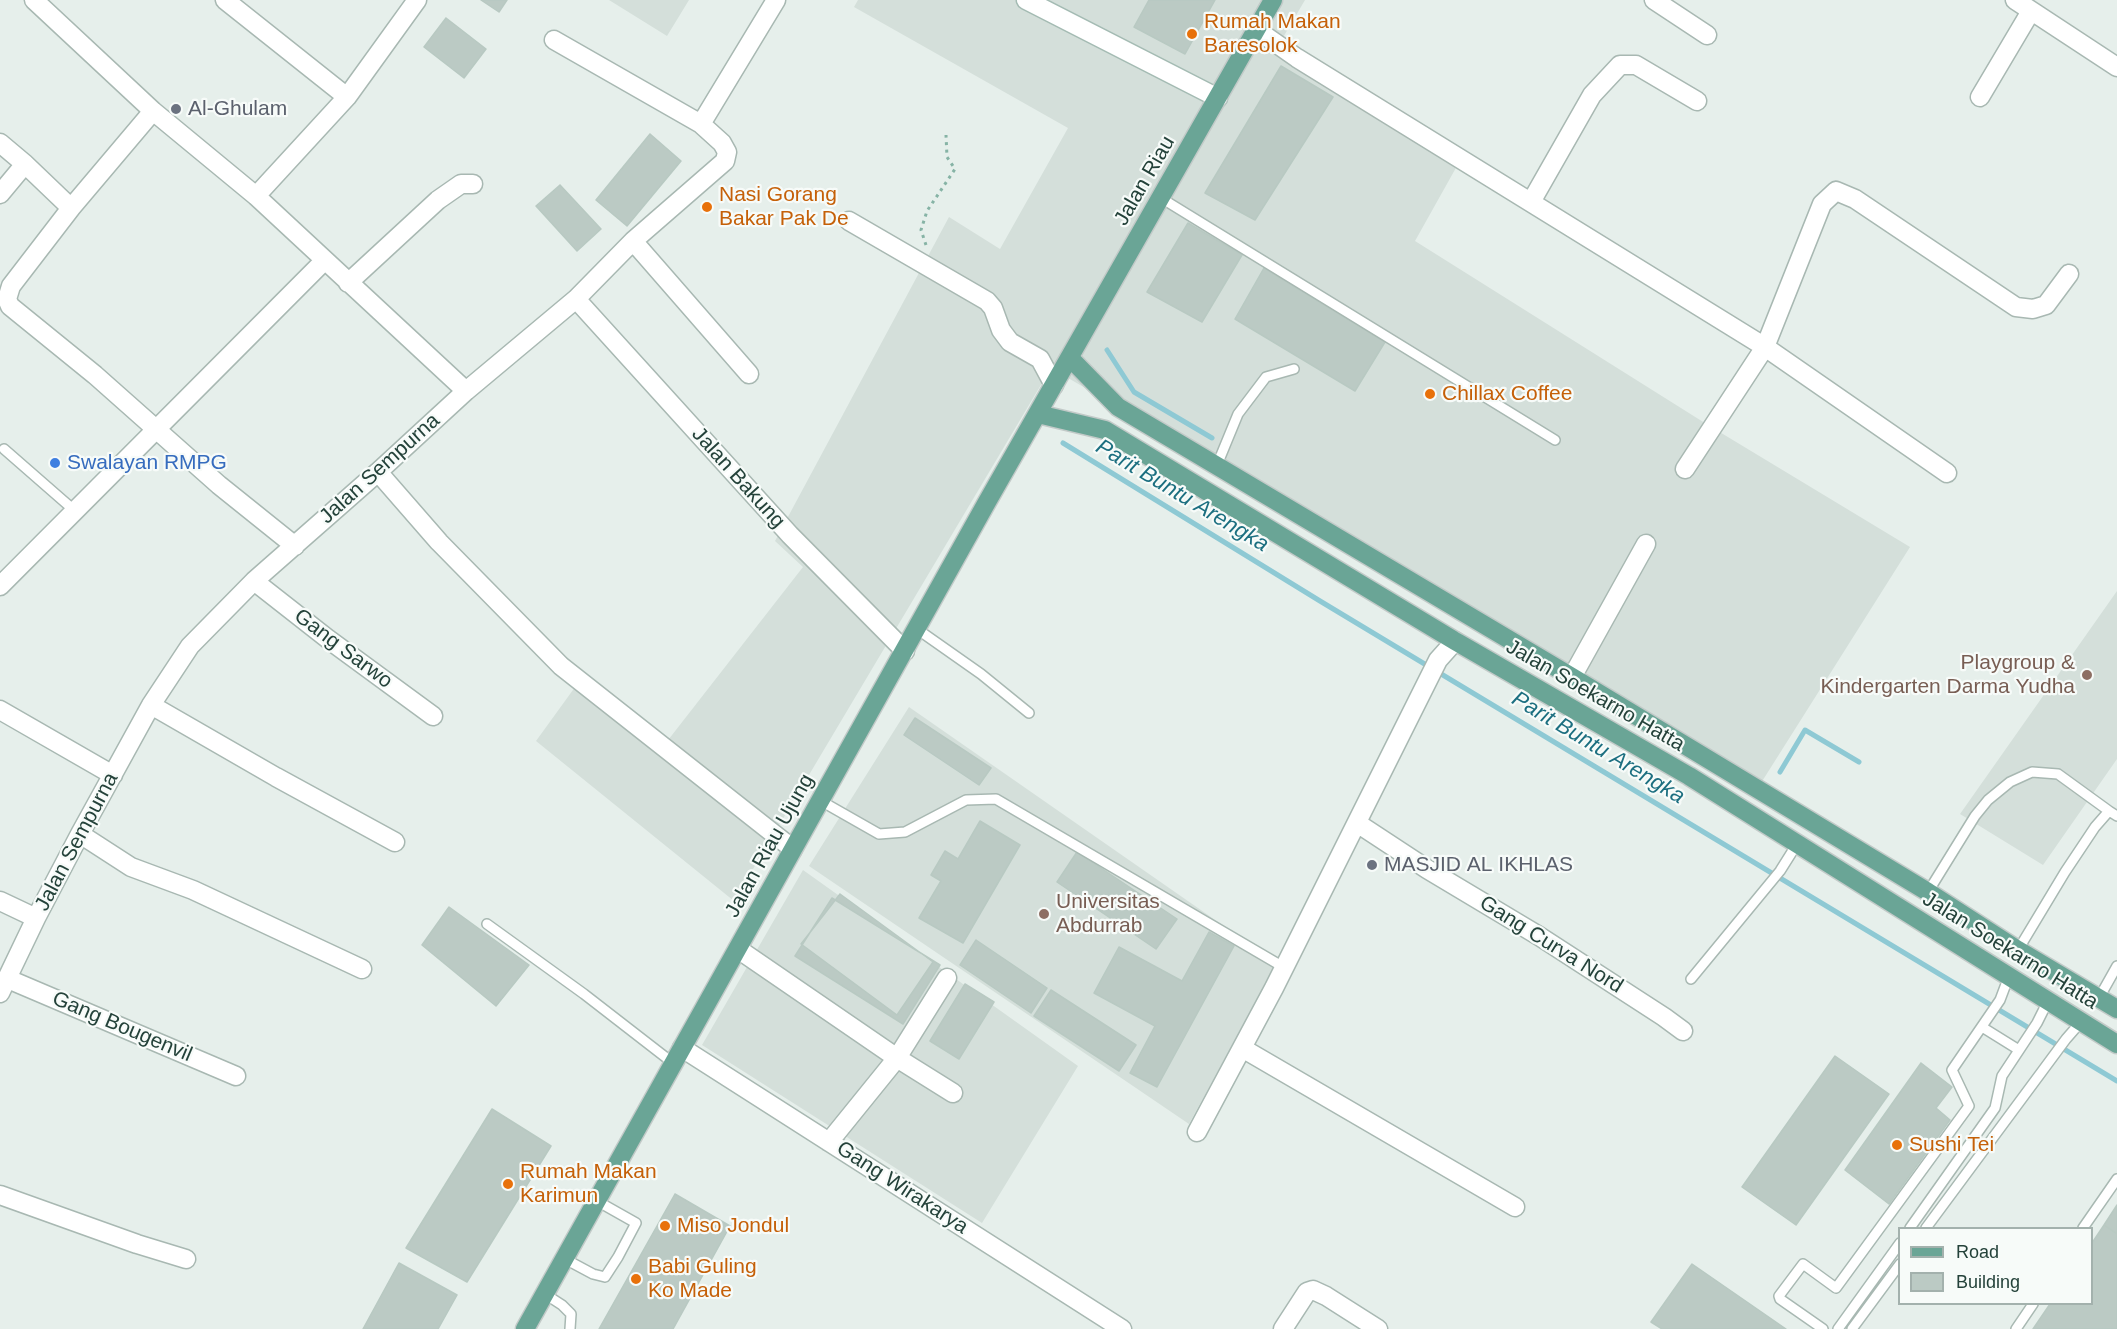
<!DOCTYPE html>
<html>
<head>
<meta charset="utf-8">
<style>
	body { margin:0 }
	#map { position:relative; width:2117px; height:1329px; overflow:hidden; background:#e6efeb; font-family:Helvetica,sans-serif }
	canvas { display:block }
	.legend { position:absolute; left:1898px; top:1227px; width:195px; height:78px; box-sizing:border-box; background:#f7fbf9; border:2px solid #a3b1ad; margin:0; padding:8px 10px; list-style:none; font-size:18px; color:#24423a }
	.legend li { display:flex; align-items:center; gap:12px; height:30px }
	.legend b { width:30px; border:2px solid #a3b1ad }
</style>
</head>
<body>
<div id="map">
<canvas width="2117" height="1329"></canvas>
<ul class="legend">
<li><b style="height:8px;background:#6aa596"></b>Road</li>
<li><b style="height:16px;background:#bbcac4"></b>Building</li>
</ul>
</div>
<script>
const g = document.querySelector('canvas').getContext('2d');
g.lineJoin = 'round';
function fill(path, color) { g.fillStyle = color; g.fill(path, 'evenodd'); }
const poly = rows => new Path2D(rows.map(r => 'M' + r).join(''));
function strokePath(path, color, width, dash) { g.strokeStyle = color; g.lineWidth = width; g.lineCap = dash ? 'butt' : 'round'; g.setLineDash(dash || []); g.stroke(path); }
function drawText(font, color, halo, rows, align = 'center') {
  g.font = font + ' Helvetica,sans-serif'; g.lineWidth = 4.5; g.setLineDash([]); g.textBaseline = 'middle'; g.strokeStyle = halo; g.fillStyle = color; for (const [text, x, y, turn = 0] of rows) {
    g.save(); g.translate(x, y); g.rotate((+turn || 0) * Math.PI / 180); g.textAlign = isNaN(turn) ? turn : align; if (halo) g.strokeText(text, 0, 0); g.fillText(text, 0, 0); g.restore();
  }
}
fill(poly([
	[609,0,689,0,667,36],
	[858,0,1305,0,1278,46,1457,166,1415,241,1708,425,1910,547,1761,783,1051,368,734,901,536,741,578,683,665,744,803,567,775,541,949,217,1000,249,1068,128,854,7],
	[2117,591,2117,759,2043,865,1960,814],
	[909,707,1277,963,1189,1124,809,866],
	[803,870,1078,1066,982,1223,702,1045]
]), '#d4dfda');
strokePath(poly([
	[1107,350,1134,392,1212,438],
	[1063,443,1320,601,2117,1081],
	[1780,772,1805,730,1859,762]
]), '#8ec9d4', 5);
const building = poly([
	[481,0,507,0,499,12,481,0],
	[1149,0,1215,0,1185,54,1134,27,1149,0],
	[446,18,486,49,464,78,424,47,446,18],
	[1281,66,1333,97,1255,220,1205,193,1281,66],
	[650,134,681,161,627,226,596,200,650,134],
	[560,185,601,229,577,251,536,206,560,185],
	[1188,223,1242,255,1202,322,1147,292,1188,223],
	[1264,268,1385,342,1355,391,1235,319,1264,268],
	[915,718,991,768,979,785,904,735,915,718],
	[980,821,1020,845,963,943,919,918,941,881,931,875,945,851,958,859,980,821],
	[1077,852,1177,919,1156,949,1057,882,1077,852],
	[840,894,933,962,897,1015,801,944,840,894],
	[832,898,940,965,903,1024,795,956,832,898],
	[449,907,529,965,496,1006,422,945,449,907],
	[1209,932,1234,946,1157,1087,1130,1073,1155,1026,1094,993,1119,947,1182,981,1209,932],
	[976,940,1047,988,1031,1013,960,965,976,940],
	[965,984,994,1002,959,1059,930,1041,965,984],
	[1051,990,1136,1045,1119,1071,1034,1016,1051,990],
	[1835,1056,1889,1094,1796,1225,1742,1187,1835,1056],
	[1921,1063,1952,1087,1936,1108,1950,1120,1889,1204,1845,1170,1921,1063],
	[492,1109,551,1146,467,1282,406,1248,492,1109],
	[675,1194,730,1226,673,1329,599,1329,675,1194],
	[2117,1205,2117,1234,2104,1225,2117,1205],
	[2104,1225,2117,1234,2117,1329,2033,1329,2050,1304,2092,1304,2092,1243,2104,1225],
	[399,1263,457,1295,438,1329,363,1329,399,1263],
	[1692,1264,1786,1329,1662,1329,1651,1322,1692,1264]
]);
fill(building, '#bbcac4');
strokePath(building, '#b8c9c2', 1.5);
const lane = poly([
	[1161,198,1555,440],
	[4,449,75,511],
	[1217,465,1238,414,1266,377,1294,369],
	[917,629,981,674,1029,713],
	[821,801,879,834,905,832,966,800,996,799,1285,968],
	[1928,892,1975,816,1988,800,2010,782,2032,772,2058,774,2109,811],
	[487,924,584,994,673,1063],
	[2018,950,2065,872,2095,827,2109,811,2117,816],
	[1691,979,1780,871,1797,844],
	[2099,998,2117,966],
	[1982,1027,2019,1050],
	[1910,1228,1995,1108,2002,1076,2037,1023,2048,1001],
	[1926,1228,2066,1039,2080,1023],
	[2083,1228,2117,1179],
	[565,1259,593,1274,605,1277,618,1257,636,1223,597,1201],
	[545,1294,562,1305,571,1314,570,1329],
	[1823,1329,1780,1299,1779,1296,1803,1264,1836,1288,1969,1106,1952,1070,2000,1000,2009,976],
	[1838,1329,1900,1243],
	[1852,1329,1900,1264],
	[2016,1329,2033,1304]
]);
const street = poly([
	[34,0,153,111,256,196,466,391],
	[225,0,347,97],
	[1654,0,1707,35],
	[2015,0,2117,67],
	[1257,30,1297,58,1765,347,1947,473],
	[554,40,701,124],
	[1980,97,2031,11],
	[153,111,71,208,11,286,7,299,10,306,95,375,219,485,295,546],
	[0,143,25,164,0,194],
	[25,164,71,208],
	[256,196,347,97,417,0],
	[1531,202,1592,95,1620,65,1636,65,1697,101],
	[849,221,987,301,993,308,1001,330,1010,342,1040,359,1054,385],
	[633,241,749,374],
	[348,283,438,200,461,184,473,184],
	[576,299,790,535,905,651],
	[1685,469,1765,347,1822,204,1836,191,1855,199,2016,307,2033,309,2046,305,2069,274],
	[378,472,439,542,561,666,793,849],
	[254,581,328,639,433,716],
	[0,586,324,261],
	[1572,677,1646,544],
	[151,705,276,777,395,842],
	[0,710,113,775],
	[1357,823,1427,869,1539,936,1664,1017,1683,1031],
	[80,834,131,867,193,890,362,969],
	[0,901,36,918],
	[738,949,897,1058,953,1093],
	[8,979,236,1076],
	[0,993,36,918,80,834,151,705,190,646,254,581,378,472,466,391,576,299,633,241,725,161,727,152,722,143,701,124,776,0],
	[682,1048,1122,1329],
	[1242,1048,1515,1207],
	[1197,1132,1274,988,1438,660,1455,641],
	[829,1142,897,1058,947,978],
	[0,1195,137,1244,186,1259],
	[1283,1329,1307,1292,1313,1290,1326,1296,1378,1329]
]);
const secondary = poly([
	[1026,0,1218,98]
]);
const primary = poly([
	[1070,358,1118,407,1572,677,1928,892,2018,950,2117,1009],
	[1038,414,1105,430,1455,641,1689,776,2117,1044],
	[525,1329,987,502,1273,0]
]);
strokePath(lane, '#a8b8b2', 12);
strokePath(street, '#a8b8b2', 21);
strokePath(secondary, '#a4bbb3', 21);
strokePath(primary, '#c2cac8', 21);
strokePath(poly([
	[926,245,921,230,927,211,955,169,947,157,946,135]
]), '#86b3a5', 3, [3, 4.5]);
strokePath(lane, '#fff', 9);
strokePath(street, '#fff', 18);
strokePath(secondary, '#fff', 18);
strokePath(primary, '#6aa596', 18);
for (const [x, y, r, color] of [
	[1192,34,6,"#e8710a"],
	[176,109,6,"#6b7280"],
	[707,207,6,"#e8710a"],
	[1430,394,6,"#e8710a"],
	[55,463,6,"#3f7fe0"],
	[2087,675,6,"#8d6e63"],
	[1372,865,6,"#6b7280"],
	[1044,914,6,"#8d6e63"],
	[1897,1145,6,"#e8710a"],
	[508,1184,6,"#e8710a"],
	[665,1226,6,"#e8710a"],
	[636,1279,6,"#e8710a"]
]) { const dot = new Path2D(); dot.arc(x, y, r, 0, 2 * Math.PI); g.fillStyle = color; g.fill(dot); strokePath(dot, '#f7fbf9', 2); }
drawText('21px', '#c56008', '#f7fbf9', [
	["Rumah Makan",1204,22],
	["Baresolok",1204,46],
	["Nasi Gorang",719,195],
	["Bakar Pak De",719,219],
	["Chillax Coffee",1442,394],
	["Sushi Tei",1909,1145],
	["Rumah Makan",520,1172],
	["Karimun",520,1196],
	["Miso Jondul",677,1226],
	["Babi Guling",648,1267],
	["Ko Made",648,1291]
], 'left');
drawText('21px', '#5b616d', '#f7fbf9', [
	["Al-Ghulam",188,109],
	["MASJID AL IKHLAS",1384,865]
], 'left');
drawText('21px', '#24423a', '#f7fbf9', [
	["Jalan Riau",1145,181,-60],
	["Jalan Sempurna",380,469,-42],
	["Jalan Bakung",738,478,48],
	["Gang Sarwo",343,649,37],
	["Jalan Soekarno Hatta",1595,696,30],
	["Jalan Sempurna",77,842,-62],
	["Jalan Riau Ujung",770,846,-61],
	["Gang Curva Nord",1551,945,32],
	["Jalan Soekarno Hatta",2010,951,32],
	["Gang Bougenvil",122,1027,23],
	["Gang Wirakarya",902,1188,33]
]);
drawText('21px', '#366cbe', '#f7fbf9', [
	["Swalayan RMPG",67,463]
], 'left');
drawText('21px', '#785e54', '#f7fbf9', [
	["Playgroup &",2075,663],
	["Kindergarten Darma Yudha",2075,687],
	["Universitas",1056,902,"left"],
	["Abdurrab",1056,926,"left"]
], 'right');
drawText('italic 22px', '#1c6f80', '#f7fbf9', [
	["Parit Buntu Arengka",1182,496,31],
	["Parit Buntu Arengka",1598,748,31]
]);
</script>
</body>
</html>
